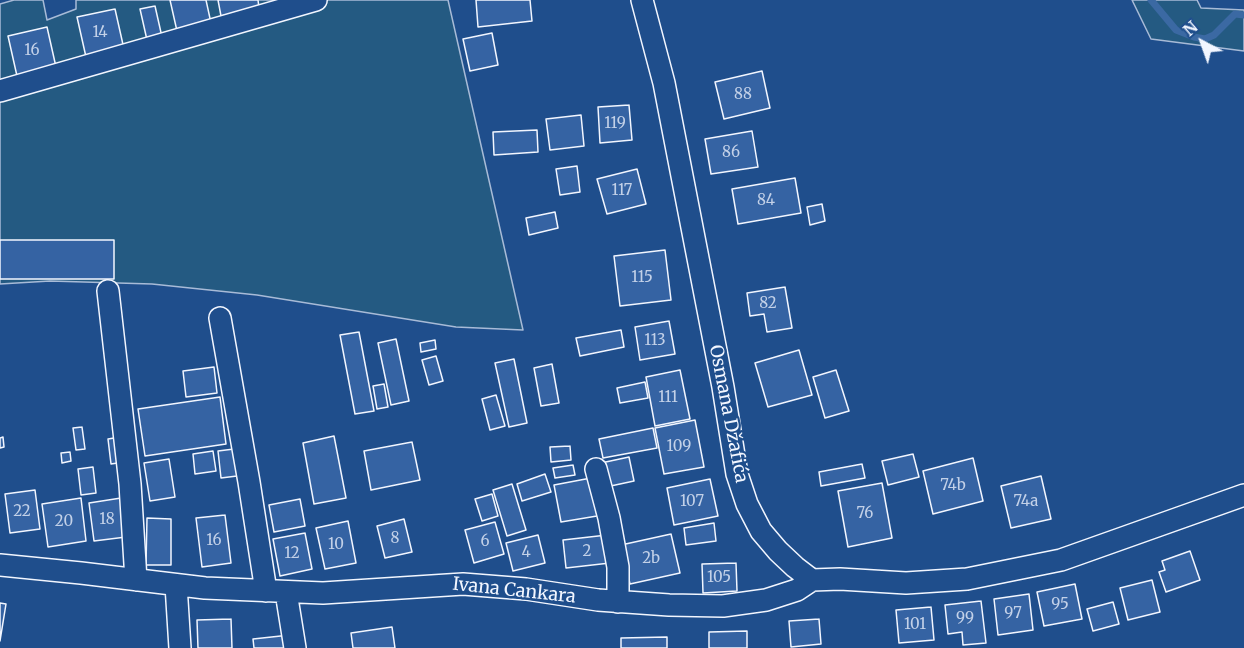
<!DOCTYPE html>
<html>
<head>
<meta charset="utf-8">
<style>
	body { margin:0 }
	#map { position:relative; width:1244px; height:648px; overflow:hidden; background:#1f4e8c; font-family:Merriweather,serif }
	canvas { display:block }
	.north { position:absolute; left:1172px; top:12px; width:60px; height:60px; -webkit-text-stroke:4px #1f4e8c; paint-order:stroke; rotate:319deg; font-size:16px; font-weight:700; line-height:24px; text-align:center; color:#f2f6ff }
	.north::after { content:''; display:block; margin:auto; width:21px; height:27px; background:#f2f6ff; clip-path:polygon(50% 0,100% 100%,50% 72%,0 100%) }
</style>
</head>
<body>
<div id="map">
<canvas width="1244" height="648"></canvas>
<div class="north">N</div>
</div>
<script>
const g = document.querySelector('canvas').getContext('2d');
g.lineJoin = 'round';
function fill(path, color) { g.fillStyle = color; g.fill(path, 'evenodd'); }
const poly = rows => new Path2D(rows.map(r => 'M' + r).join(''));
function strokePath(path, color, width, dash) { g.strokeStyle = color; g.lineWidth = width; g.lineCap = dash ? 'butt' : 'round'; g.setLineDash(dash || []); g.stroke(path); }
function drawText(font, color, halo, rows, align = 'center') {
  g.font = font + ' Merriweather,serif'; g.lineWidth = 4.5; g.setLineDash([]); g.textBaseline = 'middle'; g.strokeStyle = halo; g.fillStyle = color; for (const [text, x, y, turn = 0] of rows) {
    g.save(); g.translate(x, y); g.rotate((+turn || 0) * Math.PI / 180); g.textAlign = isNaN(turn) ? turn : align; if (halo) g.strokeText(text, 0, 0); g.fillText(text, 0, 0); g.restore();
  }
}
const green = poly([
	[14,0,43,0,47,20,76,9,76,0,448,0,523,330,456,327,257,295,152,284,50,281,0,284,0,4,14,0],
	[1132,0,1197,0,1201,8,1244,10,1244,51,1151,39,1132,0]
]);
fill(green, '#245a82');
strokePath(green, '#a8bbd7', 1.5);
strokePath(poly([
	[1151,0,1176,30,1194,37,1205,39,1214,35,1235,14,1244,15]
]), '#3b69a3', 7);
const building = poly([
	[170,0,206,0,211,23,177,31,170,0],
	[218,0,258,0,259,8,221,16,218,0],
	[476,0,530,0,532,21,478,27,476,0],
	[155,6,162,37,147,40,140,9,155,6],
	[115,9,124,49,86,57,77,17,115,9],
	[47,27,56,67,17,76,8,36,47,27],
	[492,33,498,65,470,71,463,39,492,33],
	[762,71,770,108,724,119,715,82,762,71],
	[629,105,632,140,600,143,598,107,629,105],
	[581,115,584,146,550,150,546,119,581,115],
	[537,130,538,152,494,155,493,132,537,130],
	[752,131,758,167,711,174,705,139,752,131],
	[577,166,580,192,560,195,556,169,577,166],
	[637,169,646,204,607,214,597,179,637,169],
	[795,178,801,213,738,224,732,189,795,178],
	[822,204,825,221,810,225,807,207,822,204],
	[555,212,558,228,529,235,526,218,555,212],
	[0,240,114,240,114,279,0,279,0,240],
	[665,250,671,300,620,306,614,256,665,250],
	[785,287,792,328,767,332,764,314,750,316,747,293,785,287],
	[669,321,675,354,640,360,635,327,669,321],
	[621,330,624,347,580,356,576,338,621,330],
	[359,332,374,411,355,414,340,335,359,332],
	[396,339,409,401,391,405,378,343,396,339],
	[435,340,436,349,421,352,420,343,435,340],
	[799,350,812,395,768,407,755,363,799,350],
	[436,356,443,381,429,385,422,360,436,356],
	[514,359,527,423,509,427,495,363,514,359],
	[552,364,559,403,541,406,534,368,552,364],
	[214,367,217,393,186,397,183,371,214,367],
	[680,370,690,419,655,426,646,377,680,370],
	[836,370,849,411,825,418,813,377,836,370],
	[645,382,648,398,620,403,617,388,645,382],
	[384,384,388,407,377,409,373,386,384,384],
	[496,395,505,426,490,430,482,399,496,395],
	[220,397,226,444,145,456,138,409,220,397],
	[695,420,704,467,664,474,655,428,695,420],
	[82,427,85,449,76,450,73,428,82,427],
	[653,428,657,448,603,458,599,439,653,428],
	[334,436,346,498,314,504,303,443,334,436],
	[3,437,4,447,0,448,0,438,3,437],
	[120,437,124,462,111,464,108,439,120,437],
	[412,442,420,480,371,490,364,451,412,442],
	[570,446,571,460,551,462,550,447,570,446],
	[234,449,237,476,221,478,218,451,234,449],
	[213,451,216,471,195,474,193,454,213,451],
	[70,452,71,461,62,463,61,453,70,452],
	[913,454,919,477,888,485,882,461,913,454],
	[629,457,634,481,606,487,601,463,629,457],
	[973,458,983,501,933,514,923,471,973,458],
	[169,459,175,497,150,501,144,463,169,459],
	[862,464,865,478,821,486,819,472,862,464],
	[573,465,575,475,555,478,553,468,573,465],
	[93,467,96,493,81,495,78,469,93,467],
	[545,474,551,492,522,501,517,484,545,474],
	[1041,476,1051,519,1011,528,1001,486,1041,476],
	[591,478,597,516,561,522,554,485,591,478],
	[710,479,718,516,674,525,667,488,710,479],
	[882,483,892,538,848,547,838,491,882,483],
	[512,484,526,530,507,536,493,490,512,484],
	[35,490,40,529,10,533,5,494,35,490],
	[492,494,498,516,482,521,475,499,492,494],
	[81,498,86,541,48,547,42,504,81,498],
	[121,498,126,537,94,541,89,503,121,498],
	[300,499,305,526,274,532,269,505,300,499],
	[225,515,231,563,202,567,196,518,225,515],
	[147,518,171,519,171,565,146,565,147,518],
	[404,519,412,552,385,558,377,526,404,519],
	[348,521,356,563,325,569,316,528,348,521],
	[495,522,504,554,474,563,465,530,495,522],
	[714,523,716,541,686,545,684,528,714,523],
	[305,533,312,569,280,576,273,539,305,533],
	[671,534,680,573,630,584,621,545,671,534],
	[538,535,545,563,513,571,506,543,538,535],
	[607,535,610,563,566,568,563,540,607,535],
	[1190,551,1200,580,1166,592,1159,572,1165,570,1162,561,1190,551],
	[736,563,737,591,703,593,702,564,736,563],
	[1152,580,1160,612,1128,620,1120,588,1152,580],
	[1075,584,1082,619,1044,626,1037,592,1075,584],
	[1029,594,1033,630,998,635,994,599,1029,594],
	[981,601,986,643,963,645,962,632,948,634,945,605,981,601],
	[1113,602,1119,624,1093,631,1087,609,1113,602],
	[0,603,6,604,0,641,0,603],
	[931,607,934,640,899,643,896,610,931,607],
	[231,619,232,648,198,648,197,620,231,619],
	[819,619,821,644,791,647,789,621,819,619],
	[392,627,395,648,353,648,351,633,392,627],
	[747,631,747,648,709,648,709,632,747,631],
	[290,635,291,648,254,648,253,639,290,635],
	[667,637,667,648,621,648,621,638,667,637]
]);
fill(building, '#3563a3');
strokePath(building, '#f2f6ff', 1.5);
const minor = poly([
	[642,0,664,83,723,387,737,474,747,504,761,531,778,551,795,567,812,580,840,579,906,583,967,579,1061,560,1244,495],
	[0,91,316,0],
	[108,291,130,484,136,580],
	[220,318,249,482,266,591],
	[596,469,609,518,618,567,618,602],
	[0,565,81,573,205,588,323,593,463,584,526,589,598,600,669,605,723,606,766,600,797,590,812,580],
	[176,585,180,648],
	[286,592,295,648]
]);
strokePath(minor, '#f2f6ff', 24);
strokePath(minor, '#1f4e8c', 21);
drawText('15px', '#c3d1e8', null, [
	["14",100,33],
	["16",32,51],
	["88",743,95],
	["119",615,124],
	["86",731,153],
	["117",622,191],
	["84",766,201],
	["115",642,278],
	["82",768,304],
	["113",655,341],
	["111",668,398],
	["109",679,447],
	["74b",953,486],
	["107",692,502],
	["74a",1026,502],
	["22",22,512],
	["76",865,514],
	["18",107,520],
	["20",64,522],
	["8",395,539],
	["16",214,541],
	["6",485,542],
	["10",336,545],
	["2",587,552],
	["4",526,553],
	["12",292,554],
	["2b",651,559],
	["105",719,578],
	["95",1060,605],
	["97",1013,614],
	["99",965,619],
	["101",915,625]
]);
drawText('18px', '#f2f6ff', '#1f4e8c', [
	["Osmana Džafića",728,414,79],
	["Ivana Cankara",514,591,6]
]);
</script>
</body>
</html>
